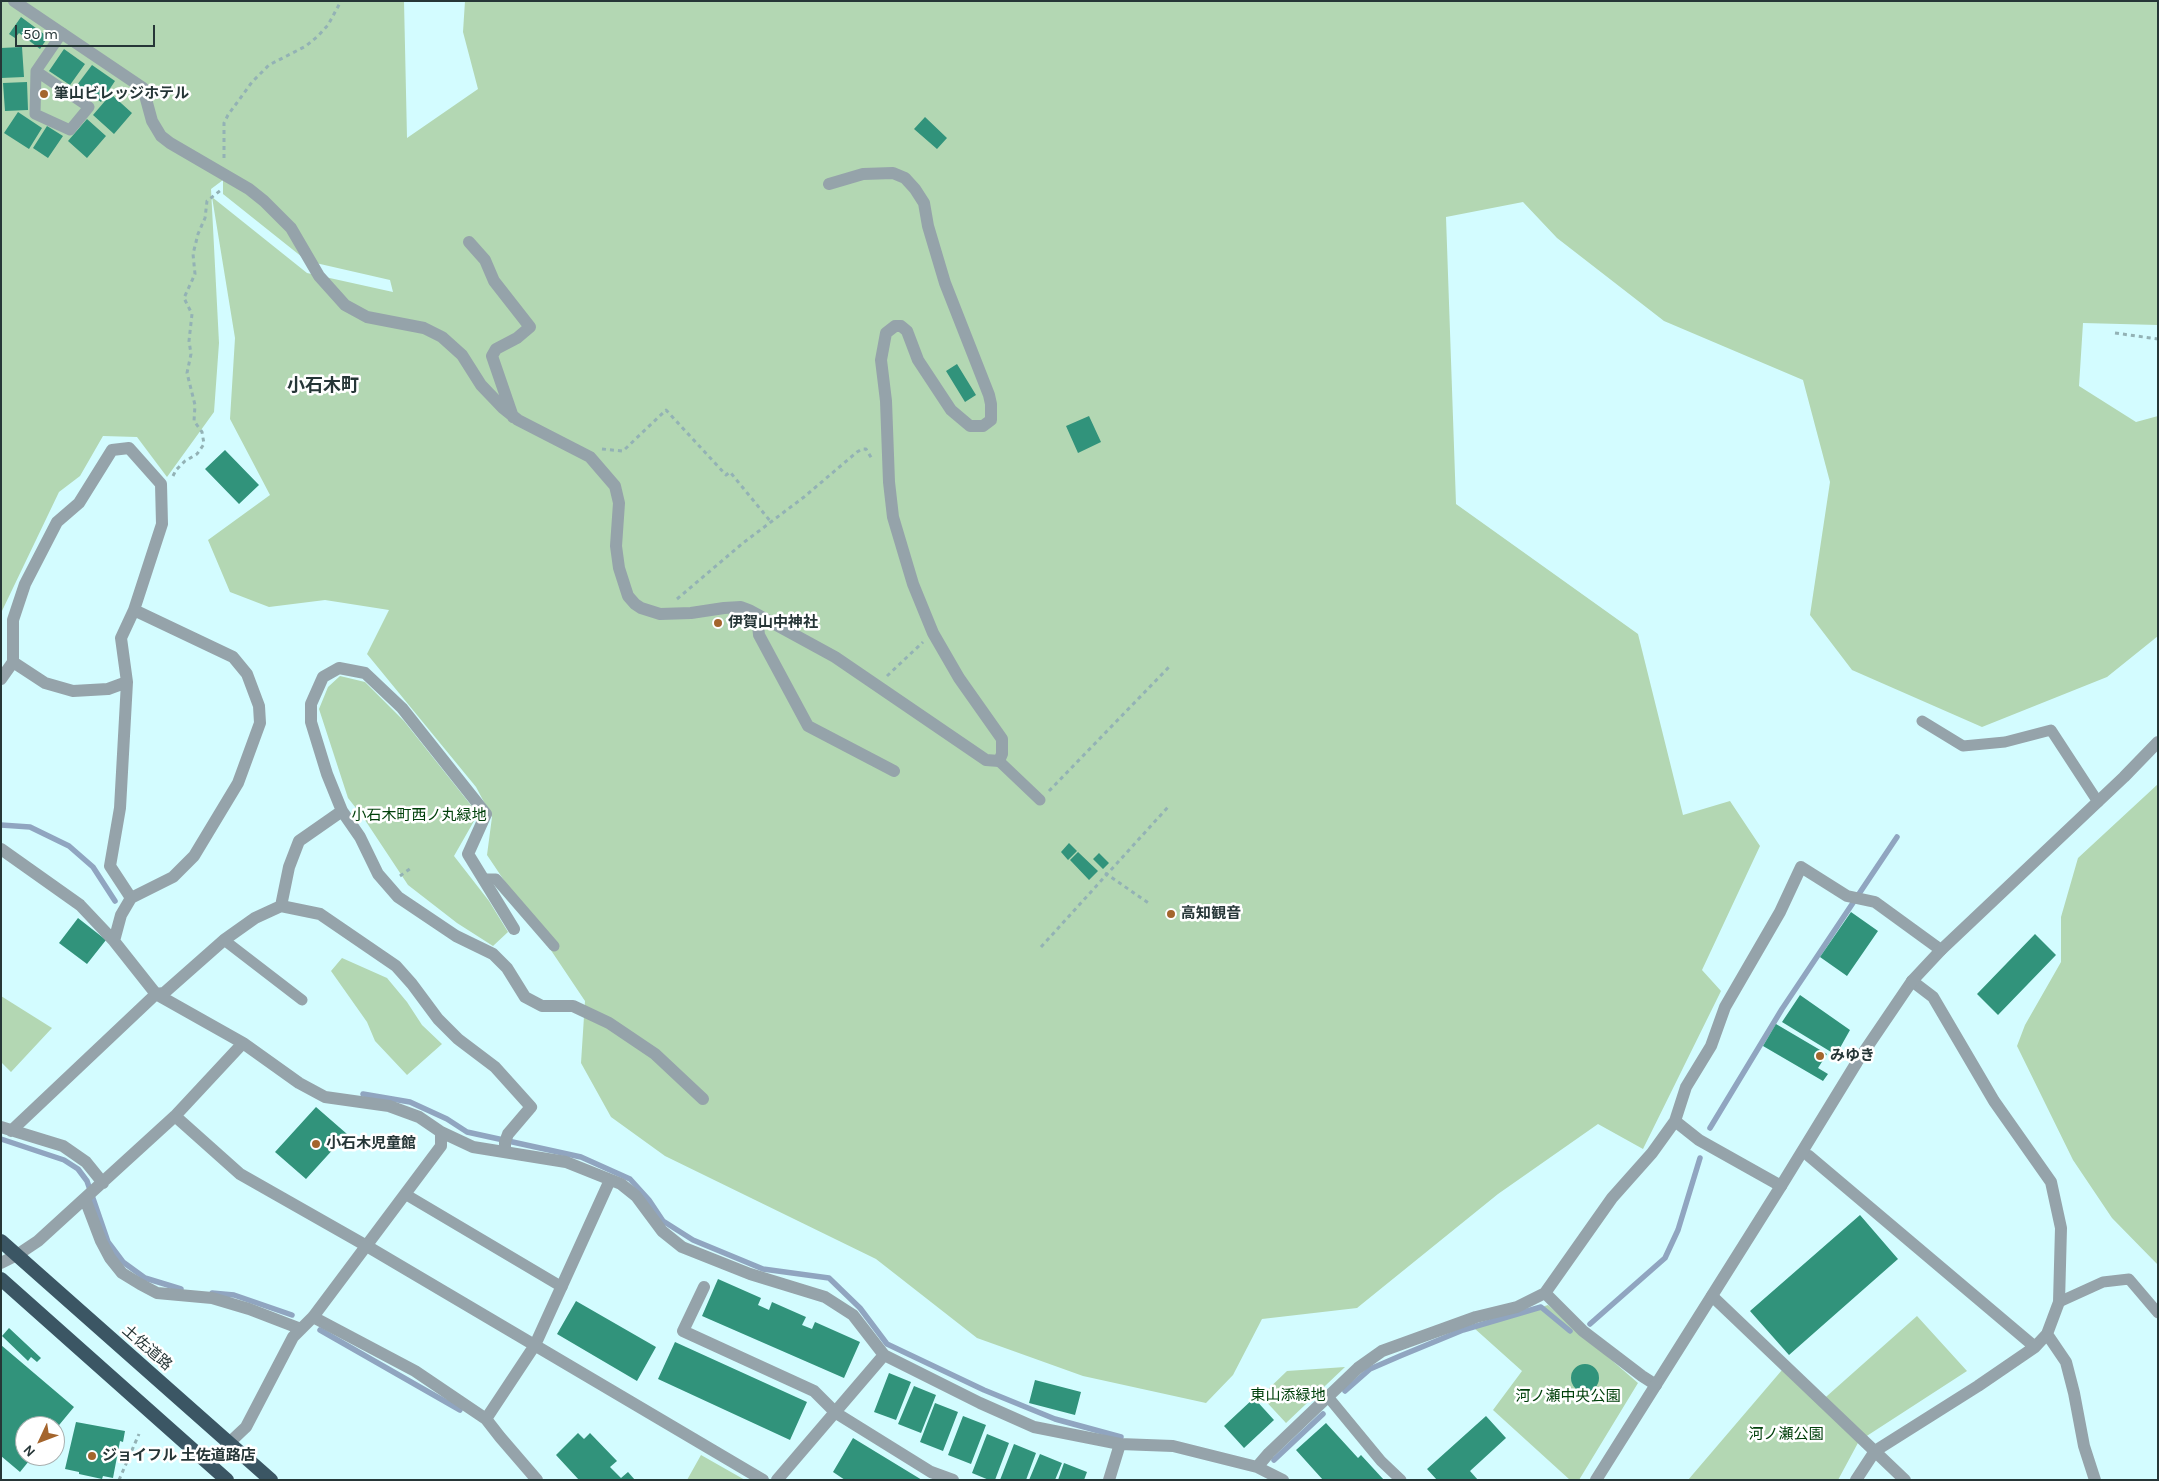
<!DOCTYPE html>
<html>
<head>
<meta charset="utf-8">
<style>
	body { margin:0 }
	#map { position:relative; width:2159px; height:1481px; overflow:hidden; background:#d3fcff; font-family:Karla,sans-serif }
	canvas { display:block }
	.frame { position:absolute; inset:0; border:2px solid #263637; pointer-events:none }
	.north { position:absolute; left:15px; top:1416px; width:50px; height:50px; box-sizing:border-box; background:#fff; border:1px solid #a8afaf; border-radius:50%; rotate:227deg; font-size:14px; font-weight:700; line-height:20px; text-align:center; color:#263637 }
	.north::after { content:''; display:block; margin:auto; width:18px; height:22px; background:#a4652d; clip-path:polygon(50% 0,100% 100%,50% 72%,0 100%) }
	.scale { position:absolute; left:15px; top:25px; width:140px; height:22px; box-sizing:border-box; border:2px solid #263637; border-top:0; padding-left:6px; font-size:15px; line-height:18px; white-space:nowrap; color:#263637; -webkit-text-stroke:4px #fff; paint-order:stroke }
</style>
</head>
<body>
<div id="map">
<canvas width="2159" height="1481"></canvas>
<div class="frame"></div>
<div class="north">N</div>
<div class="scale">50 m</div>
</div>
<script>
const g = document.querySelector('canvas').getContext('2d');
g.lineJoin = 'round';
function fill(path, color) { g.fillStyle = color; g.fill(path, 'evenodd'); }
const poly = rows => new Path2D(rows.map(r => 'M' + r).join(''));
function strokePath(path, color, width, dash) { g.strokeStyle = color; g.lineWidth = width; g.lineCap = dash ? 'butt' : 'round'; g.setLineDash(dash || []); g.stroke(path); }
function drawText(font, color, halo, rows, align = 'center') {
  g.font = font + ' Karla,"Noto Sans JP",sans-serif'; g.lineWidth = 5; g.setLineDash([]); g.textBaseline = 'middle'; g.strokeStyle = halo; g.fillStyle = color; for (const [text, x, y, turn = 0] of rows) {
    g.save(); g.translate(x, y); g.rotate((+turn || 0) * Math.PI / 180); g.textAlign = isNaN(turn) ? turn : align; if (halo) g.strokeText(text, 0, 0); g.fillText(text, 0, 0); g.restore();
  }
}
fill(poly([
	[1,1,404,1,407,138,478,89,463,32,465,1,2158,1,2158,325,2083,323,2079,386,2136,422,2158,416,2158,636,2107,677,1982,727,1852,670,1810,615,1830,482,1803,380,1664,321,1557,238,1523,202,1446,217,1456,504,1638,634,1683,815,1730,801,1760,846,1702,970,1721,991,1643,1149,1598,1124,1498,1194,1357,1308,1262,1319,1233,1375,1206,1403,1083,1376,977,1338,876,1259,665,1156,611,1117,581,1063,585,1001,487,855,492,817,476,787,367,654,389,610,325,600,269,607,230,592,208,540,270,495,230,419,235,338,212,197,307,273,393,292,390,280,307,261,223,194,223,180,211,189,219,343,214,412,167,477,137,437,103,436,80,476,59,492,1,613],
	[340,676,365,682,404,721,478,814,454,856,489,901,508,932,493,946,457,923,408,885,363,817,348,798,319,709,328,687],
	[2158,784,2158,1265,2112,1218,2073,1160,2017,1046,2025,1025,2061,962,2061,917,2078,858],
	[342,958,387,978,407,1002,422,1025,442,1044,407,1075,375,1041,367,1022,331,971],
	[1,996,52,1028,11,1072,1,1062],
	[1548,1305,1638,1383,1579,1480,1570,1480,1493,1410,1522,1371,1474,1328],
	[1917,1316,1967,1371,1859,1441,1838,1480,1688,1480,1782,1370,1818,1404],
	[1345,1367,1286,1423,1261,1396,1287,1371],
	[701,1455,745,1480,687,1480]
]), '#b3d7b3');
strokePath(poly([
	[1,825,30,827,69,846,93,867,115,901],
	[363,1094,410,1102,447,1119,467,1132,581,1157,630,1179,649,1200,663,1221,693,1240,763,1269,829,1278,860,1308,887,1344,984,1390,1055,1419,1121,1437],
	[1710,1128,1782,1009,1897,837],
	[1,1139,64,1160,78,1169,87,1181,108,1242,123,1262,145,1278,181,1289],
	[212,1293,234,1295,292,1315],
	[1590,1324,1665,1258,1678,1230,1700,1158],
	[320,1330,460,1410],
	[1345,1391,1370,1369,1400,1356,1463,1330,1541,1307,1570,1331],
	[1274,1460,1323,1414]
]), '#90a5c0', 5.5);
fill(poly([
	[21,17,48,37,40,49,19,33,15,38,9,34],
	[22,47,24,77,1,78,1,48],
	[64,49,85,64,70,85,49,71],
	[92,65,115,81,101,102,77,85],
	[27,82,28,110,5,111,3,83],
	[111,94,132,113,114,134,93,115],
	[18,112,42,128,29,149,4,133],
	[925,117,947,138,937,149,914,129],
	[87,119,106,136,87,158,68,141],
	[47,126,63,136,48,158,33,148],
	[957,364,976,395,965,402,946,371],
	[1089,416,1101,442,1078,453,1066,426],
	[225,450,259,485,239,504,205,469],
	[1069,843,1077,851,1068,860,1061,852],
	[1078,852,1098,871,1089,880,1070,860],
	[1099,853,1109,863,1103,869,1093,859],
	[1851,912,1878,931,1847,976,1820,957],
	[78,918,106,940,87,964,59,943],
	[2035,934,2056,955,1998,1015,1977,994],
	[1800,995,1850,1030,1836,1055,1782,1022],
	[1776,1024,1827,1054,1818,1068,1828,1074,1823,1081,1763,1046],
	[316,1107,347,1134,306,1179,275,1152],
	[1860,1215,1898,1259,1789,1355,1750,1311],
	[718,1279,761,1298,758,1305,769,1310,772,1302,806,1317,802,1325,812,1329,815,1322,860,1342,844,1378,702,1316],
	[576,1301,656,1347,637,1381,557,1334],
	[9,1328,41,1358,37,1362,31,1357,28,1361,2,1336],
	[675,1342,807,1402,790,1440,658,1379],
	[1,1345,74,1407,55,1430,55,1426,25,1426,25,1456,33,1456,20,1472,1,1456],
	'1571 1378a14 14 0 1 1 28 0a14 14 0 1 1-28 0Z',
	[889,1373,911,1382,896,1420,874,1412],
	[1035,1380,1081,1392,1075,1415,1029,1403],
	[914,1386,936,1395,921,1433,898,1424],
	[1254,1398,1274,1420,1244,1448,1224,1426],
	[935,1403,958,1412,943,1451,920,1442],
	[963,1416,986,1425,971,1464,948,1455],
	[1486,1416,1506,1438,1470,1471,1478,1480,1437,1480,1427,1469],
	[76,1422,125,1431,123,1442,120,1441,113,1478,103,1476,102,1479,79,1474,79,1472,65,1469],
	[1326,1423,1358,1458,1361,1455,1384,1480,1323,1480,1296,1450],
	[578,1433,584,1439,590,1433,617,1461,610,1467,621,1478,628,1472,635,1480,579,1480,556,1455],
	[987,1434,1009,1443,995,1480,989,1480,972,1473],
	[853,1438,922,1480,845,1480,833,1472],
	[1014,1444,1036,1453,1026,1480,1000,1480],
	[1040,1454,1062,1463,1055,1480,1029,1480],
	[1064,1463,1087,1472,1084,1480,1058,1480]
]), '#31937b');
strokePath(poly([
	[224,158,224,123,228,115,252,82,269,65,306,46,318,36,328,25,341,1],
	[2115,333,2158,339],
	[602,449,623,451,666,410,726,475,730,472,771,522],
	[173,476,176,470,185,461,197,454,204,444,202,432,194,421,195,405,187,373,191,354,189,341,192,314,184,298,195,274,193,254,198,234,205,218,207,201,221,190],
	[677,599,743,543,804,497,857,452,862,449,866,449,872,459],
	[887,676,923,642],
	[1049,791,1170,666],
	[1105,873,1150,904],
	[400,876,411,868],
	[1041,947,1168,807],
	[119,1480,139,1434]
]), '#93b2b5', 3, [4, 4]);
strokePath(poly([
	[36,71,89,107,70,130,35,114,36,71,62,33],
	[1922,721,1963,746,2005,742,2051,730,2098,802],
	[999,761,1040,800],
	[483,879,496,879,554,946],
	[224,940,302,1000],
	[405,1194,562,1287],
	[2059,1302,2103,1282,2129,1279,2158,1313],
	[1329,1398,1381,1461,1401,1480]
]), '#95a3aa', 11);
strokePath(poly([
	[14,1,143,88,152,121,161,136,170,143,249,189,264,201,291,228,319,276,345,305,367,317,424,328,442,337,462,355,481,385,503,408,518,420,590,457,615,486,619,503,616,546,619,568,628,596,635,604,641,608,660,614,691,613,724,608,741,607,749,610,835,657,986,760,999,761,1002,754,1002,739,959,678,933,633,913,584,893,517,889,482,886,401,881,360,886,333,895,326,901,326,907,331,918,360,951,410,970,426,983,426,991,420,991,404,989,395,945,283,928,226,924,203,915,189,905,178,893,173,863,174,829,184],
	[469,242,485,260,494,281,530,327,517,338,496,349,492,356,513,417],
	[757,615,759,635,808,726,894,771],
	[1,679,13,662],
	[127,682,108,689,73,691,45,683,13,662,13,620,25,584,57,522,79,503,112,450,129,448,161,484,162,524,134,610,121,638,127,682,120,808,110,866,131,898],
	[1,849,80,905,114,941,156,994,243,1043,299,1083,325,1097,389,1106,419,1117,441,1132,473,1147,566,1162,621,1184,636,1196,662,1231,682,1247,750,1274,825,1297,853,1315,884,1355,980,1403,1034,1427,1120,1444,1173,1446,1257,1467,1283,1480],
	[281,906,289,867,299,841,342,811],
	[514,929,468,854,486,814,402,708,365,673,339,668,323,677,311,704,311,722,327,774,342,811,360,837,378,874,398,897,456,936,493,954,507,968,525,997,542,1006,573,1006,609,1023,655,1054,703,1099],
	[114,941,121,915,131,898,173,877,194,856,238,783,260,723,259,706,247,674,233,657,134,610],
	[175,1116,240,1174,365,1245,763,1480],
	[1675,1121,1699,1140,1781,1186],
	[1,1127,63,1146,86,1162,103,1183],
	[11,1131,156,994,164,993,224,940,255,918,281,906,320,914,396,966,412,984,438,1019,458,1039,495,1067,531,1107,508,1134,505,1142,505,1151],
	[1809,1156,2035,1347],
	[85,1199,101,1241,110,1258,122,1273,140,1284,157,1293,212,1298,249,1309,301,1329],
	[17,1255,38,1241,175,1116,243,1043],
	[704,1287,683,1331,814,1391,836,1413,931,1472,953,1480],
	[1545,1293,1583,1331,1642,1376,1656,1385],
	[1712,1296,1905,1480],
	[313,1317,415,1371,486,1419,500,1437,537,1480],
	[2047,1334,2066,1362,2074,1393,2084,1446,2095,1480],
	[486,1419,535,1345,610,1180],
	[229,1443,246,1427,293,1337,313,1317,441,1146,441,1132],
	[1257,1467,1269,1453,1358,1368,1382,1351,1476,1317,1517,1307,1545,1293,1612,1198,1652,1153,1675,1121,1686,1087,1711,1046,1725,1007,1780,912,1801,867,1847,896,1875,902,1941,950],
	[777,1480,884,1355],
	[1109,1480,1120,1444],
	[1856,1480,1875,1451,1978,1386,2035,1347,2047,1334,2059,1302,2061,1228,2051,1182,1994,1101,1933,997,1912,981]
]), '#95a3aa', 12);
strokePath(poly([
	[1,1263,17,1255],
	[1596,1480,1781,1186,1857,1062,1912,981,1941,950,2124,777,2158,742]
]), '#95a3aa', 12);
strokePath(poly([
	[1,1241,271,1480],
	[1,1279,227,1480]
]), '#3b5664', 14);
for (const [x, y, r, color] of [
	[44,94,5,"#a4652d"],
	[718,623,5,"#a4652d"],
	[1171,914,5,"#a4652d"],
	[1820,1056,5,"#a4652d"],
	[316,1144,5,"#a4652d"],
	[92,1456,5,"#a4652d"]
]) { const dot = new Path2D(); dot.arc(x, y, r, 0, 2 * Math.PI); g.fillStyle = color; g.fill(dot); strokePath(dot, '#fff', 2); }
drawText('bold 15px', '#263637', '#fff', [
	["筆山ビレッジホテル",54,94],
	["伊賀山中神社",728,623],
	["高知観音",1181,914],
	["みゆき",1830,1056],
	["小石木児童館",326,1144],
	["ジョイフル 土佐道路店",102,1456]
], 'left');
drawText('15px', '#00400a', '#fff', [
	["小石木町西ノ丸緑地",419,816],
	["東山添緑地",1288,1396],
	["河ノ瀬中央公園",1568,1397],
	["河ノ瀬公園",1786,1435]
]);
drawText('15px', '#263637', '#fff', [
	["土佐道路",147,1348,41]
]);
drawText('bold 18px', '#263637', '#fff', [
	["小石木町",323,386]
]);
</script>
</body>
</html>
